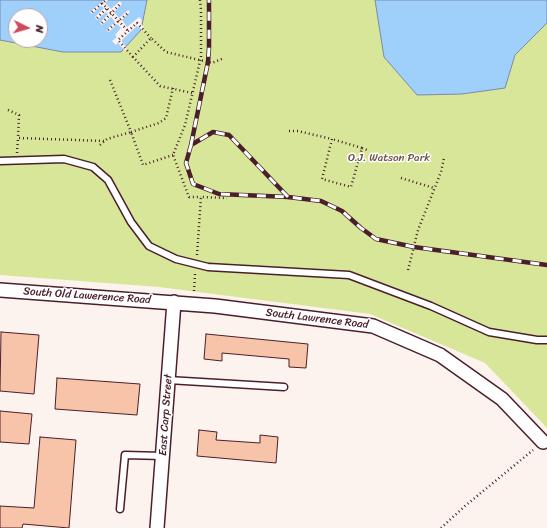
<!DOCTYPE html>
<html>
<head>
<meta charset="utf-8">
<style>
	body { margin:0 }
	#map { position:relative; width:547px; height:528px; overflow:hidden; background:#fdf3ee; font-family:Sriracha,sans-serif }
	canvas { display:block }
	.north { position:absolute; left:8px; top:8px; width:40px; height:40px; box-sizing:border-box; background:#fff; border:1px solid #b7a5aa; border-radius:50%; rotate:95deg; font-size:11px; font-weight:700; line-height:16px; text-align:center; color:#4a1f2b }
	.north::after { content:''; display:block; margin:auto; width:14px; height:18px; background:#d1495b; clip-path:polygon(50% 0,100% 100%,50% 72%,0 100%) }
</style>
</head>
<body>
<div id="map">
<canvas width="547" height="528"></canvas>
<div class="north">N</div>
</div>
<script>
const g = document.querySelector('canvas').getContext('2d');
g.lineJoin = 'round';
function fill(path, color) { g.fillStyle = color; g.fill(path, 'evenodd'); }
const poly = rows => new Path2D(rows.map(r => 'M' + r).join(''));
function strokePath(path, color, width, dash) { g.strokeStyle = color; g.lineWidth = width; g.lineCap = dash ? 'butt' : 'round'; g.setLineDash(dash || []); g.stroke(path); }
function drawText(font, color, halo, rows, align = 'center') {
  g.font = font + ' Sriracha,sans-serif'; g.lineWidth = 3; g.setLineDash([]); g.textBaseline = 'middle'; g.strokeStyle = halo; g.fillStyle = color; for (const [text, x, y, turn = 0] of rows) {
    g.save(); g.translate(x, y); g.rotate((+turn || 0) * Math.PI / 180); g.textAlign = isNaN(turn) ? turn : align; if (halo) g.strokeText(text, 0, 0); g.fillText(text, 0, 0); g.restore();
  }
}
fill(poly([
	[0,0,547,0,547,428,485,363,370,314,159,287,0,275],
	[16,16,40,16,40,40,16,40]
]), '#d8e699');
const water = poly([
	[0,0,147,0,141,30,121,52,63,52,0,40,0,0],
	[16,16,40,16,40,40,16,40,16,16],
	[375,0,547,0,547,23,515,55,505,88,462,94,417,95,384,57,375,0]
]);
fill(water, '#9fcffb');
strokePath(water, '#7d89a8', 1);
fill(poly([
	[104,0,108,0,105,3,111,9,120,1,122,4,114,12,119,18,128,10,130,12,122,20,127,27,139,17,142,20,141,24,144,27,143,31,137,26,122,40,122,42,127,48,125,51,119,44,117,43,116,45,112,41,117,37,115,35,121,28,117,24,109,32,106,30,115,22,111,17,102,25,100,23,108,14,106,12,97,20,95,17,104,8,101,6,92,14,90,12]
]), '#fdf3ee');
const building = poly([
	[1,332,39,335,34,394,0,391,1,332],
	[206,334,308,344,306,368,289,367,289,359,222,353,222,361,204,359,206,334],
	[57,378,140,384,137,415,55,409,57,378],
	[0,411,32,414,29,444,0,442,0,411],
	[199,430,217,432,216,440,260,443,260,435,278,437,276,463,197,456,199,430],
	[40,437,76,440,69,528,23,524,22,528,0,528,0,506,34,508,40,437]
]);
fill(building, '#f7c3a9');
strokePath(building, '#4a1f2b', 1);
const service = poly([
	[0,161,64,159,93,167,108,180,131,222,149,246,176,259,208,267,349,275,431,306,489,332,537,340,547,340],
	[168,380,284,387],
	[120,509,125,455,163,456]
]);
const minor = poly([
	[0,290,215,306,373,326,440,355,502,399,543,442],
	[157,528,174,302]
]);
strokePath(service, '#4a1f2b', 9);
strokePath(minor, '#4a1f2b', 16);
strokePath(poly([
	[200,0,201,10,201,57,185,125,173,155,189,197,201,197],
	[102,3,128,31],
	[92,12,106,0],
	[97,18,107,8],
	[102,23,120,4],
	[108,30,128,13],
	[133,57,118,40,137,23,151,38],
	[110,80,131,132,159,123,166,118,173,88],
	[192,93,160,86,133,57,151,38,166,52,208,62,212,63,224,58],
	[8,110,19,115,18,138],
	[289,131,298,131,332,139,322,179,351,187,362,148,332,139],
	[100,145,107,139,131,132,143,165,173,155],
	[362,148,367,150],
	[17,153,18,138,105,141],
	[401,178,434,188],
	[197,255,201,197,227,198],
	[408,270,418,230,441,172,444,158],
	[194,291,195,274],
	[441,528,465,506,533,450]
]), '#4a1f2b', 2.5, [1, 3]);
strokePath(service, '#fff', 6);
strokePath(minor, '#fff', 13);
const rail = poly([
	[191,145,208,62,209,48,209,0],
	[288,197,229,135,213,132,191,145,186,163,193,184,219,194,288,197,321,201,342,211,361,228,376,239,414,247,547,265]
]);
strokePath(rail, '#4a1f2b', 4.5);
strokePath(rail, '#fff', 3, [9]);
drawText('11px', '#6e5146', '#fff', [
	["O.J. Watson Park",389,158]
]);
drawText('11px', '#4a1f2b', '#fff', [
	["South Old Lawerence Road",87,296,4],
	["South Lawrence Road",317,319,7],
	["East Carp Street",166,415,-86]
]);
</script>
</body>
</html>
